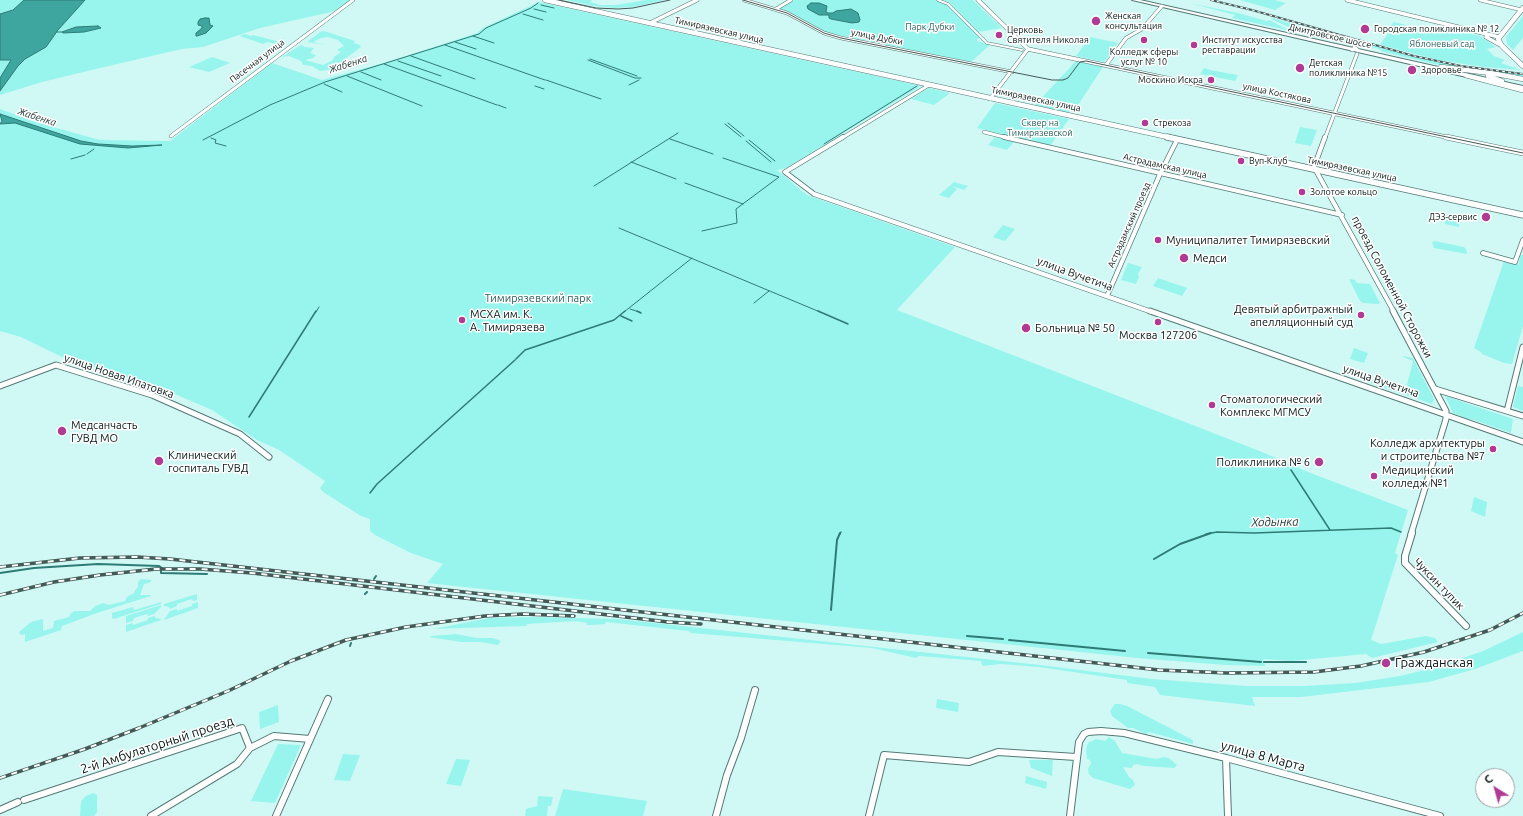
<!DOCTYPE html>
<html>
<head>
<meta charset="utf-8">
<style>
	body { margin:0 }
	#map { position:relative; width:1523px; height:816px; overflow:hidden; background:#d0f9f5; font-family:Ubuntu,sans-serif }
	canvas { display:block }
	.north { position:absolute; left:1475px; top:768px; width:40px; height:40px; box-sizing:border-box; background:#fff; border:1px solid #9ca2a2; border-radius:50%; rotate:323deg; font-size:11px; font-weight:700; line-height:16px; text-align:center; color:#071716 }
	.north::after { content:''; display:block; margin:auto; width:14px; height:18px; background:#b03b94; clip-path:polygon(50% 0,100% 100%,50% 72%,0 100%) }
</style>
</head>
<body>
<div id="map">
<canvas width="1523" height="816"></canvas>
<div class="north">С</div>
</div>
<script>
const g = document.querySelector('canvas').getContext('2d');
g.lineJoin = 'round';
function fill(path, color) { g.fillStyle = color; g.fill(path, 'evenodd'); }
const poly = rows => new Path2D(rows.map(r => 'M' + r).join(''));
function strokePath(path, color, width, dash) { g.strokeStyle = color; g.lineWidth = width; g.lineCap = dash ? 'butt' : 'round'; g.setLineDash(dash || []); g.stroke(path); }
function drawText(font, color, halo, rows, align = 'center') {
  g.font = font + ' Ubuntu,sans-serif'; g.lineWidth = 3; g.setLineDash([]); g.textBaseline = 'middle'; g.strokeStyle = halo; g.fillStyle = color; for (const [text, x, y, turn = 0] of rows) {
    g.save(); g.translate(x, y); g.rotate((+turn || 0) * Math.PI / 180); g.textAlign = isNaN(turn) ? turn : align; if (halo) g.strokeText(text, 0, 0); g.fillText(text, 0, 0); g.restore();
  }
}
fill(poly([
	[0,0,350,0,336,10,331,12,260,28,203,47,182,49,96,69,42,82,0,95],
	[566,0,592,0,590,2,601,5,616,5,646,0,665,0,633,7,615,8,593,6],
	[794,0,935,0,944,2,981,38,977,39,977,41,990,45,971,62,843,36,825,32,778,9],
	[943,0,973,0,1002,28,978,32,949,2],
	[1240,0,1275,0,1286,3,1275,10],
	[539,2,921,86,786,168,777,170,807,195,955,247,897,310,1262,452,1308,472,1408,510,1395,553,1398,555,1371,640,1381,644,1426,636,1435,638,1438,642,1372,658,1366,654,1291,661,1263,659,1265,666,1225,665,1137,658,427,583,443,564,411,553,375,535,370,531,370,519,361,516,323,492,320,488,325,481,279,450,257,440,212,410,161,388,62,357,21,337,0,331,0,109,35,122,100,140,170,141,272,63,322,80,387,62,477,33,483,28],
	[1189,3,1238,13,1267,21,1269,20,1291,31,1232,18,1235,15],
	[1523,16,1523,38,1513,50,1507,44,1506,37],
	[1272,18,1413,56,1460,66,1523,74,1523,78,1451,68,1380,51,1382,50,1364,45,1356,43,1355,46,1303,34,1271,19],
	[1394,22,1427,30,1431,31,1437,26,1480,36,1496,47,1487,49,1494,56,1505,60,1501,63,1521,70,1484,67,1438,60,1381,45,1381,43,1391,29,1389,27],
	[324,31,355,41,354,43,360,45,361,47,330,70,320,71,312,66,303,65,301,61,289,56,282,57,301,45,305,47,314,48,310,53,316,55,313,58,305,60,323,65,333,60,334,57,341,52,337,50,338,49,344,46,338,40,328,37,321,38,313,42,327,45,307,42,320,32],
	[244,34,251,36,253,35,284,43,275,44,268,42,263,44,240,36],
	[1090,37,1118,43,1104,62,1076,56],
	[212,57,230,63,209,72,189,67],
	[1076,61,1103,67,1074,111,1070,111,1068,113,1034,106],
	[1204,68,1215,71,1238,75,1235,81,1200,74],
	[929,88,950,93,934,105,911,99],
	[995,103,1069,119,1050,146,977,128],
	[1300,127,1317,130,1311,146,1295,143],
	[995,137,1014,142,1007,150,988,145],
	[954,182,968,186,964,190,952,186,957,189,949,198,939,195],
	[1446,214,1460,218,1459,227,1445,224],
	[1003,225,1015,229,1005,241,993,237],
	[1435,241,1464,247,1466,249,1467,254,1434,248,1432,242],
	[1520,255,1523,255,1523,326,1512,364,1504,363,1482,354,1481,352,1474,348,1504,261,1521,265,1519,264],
	[1128,263,1142,267,1138,274,1139,277,1136,284,1121,280],
	[1158,278,1187,288,1182,296,1153,286],
	[1349,279,1355,280,1357,283,1370,284,1380,303,1378,304,1363,303,1360,301],
	[1354,348,1368,353,1364,363,1350,359],
	[1403,356,1413,358,1434,399,1432,404,1370,383,1371,381,1394,388,1395,385,1406,389,1413,361,1403,357],
	[1518,386,1523,387,1523,411,1513,407],
	[1445,396,1513,419,1511,433,1474,420,1467,419,1453,413],
	[1474,497,1487,502,1485,517,1471,511],
	[141,579,152,580,149,583,144,584,140,595,151,595,151,596,97,613,62,626,61,630,25,642,25,634,21,635,19,632,31,622,43,619,43,631,53,628,54,621,69,617,70,614,74,611,90,611,95,606,103,603,109,605,125,601,127,597,134,593,135,590,138,587,138,582],
	[197,594,197,600,193,601,192,599,177,604,177,606,170,609,169,607,164,606,164,604],
	[161,602,161,604,126,615,114,619,112,618,112,613,133,607,134,610],
	[198,602,198,608,164,620,170,611,177,609,177,611,192,606,192,604],
	[161,605,161,607,154,614,148,616,147,614,134,618,133,621,126,623,126,616],
	[154,616,156,618,161,619,161,620,126,632,126,625,133,623,133,625,148,620,148,618],
	[533,617,618,619,1040,665,1152,679,1247,686,1305,686,1355,683,1400,676,1441,666,1483,651,1523,632,1523,651,1475,669,1429,682,1301,697,1252,697,1255,706,1160,695,1155,687,1127,683,1127,680,1039,667,1001,664,982,666,981,661,919,656,916,658,872,648,691,633,688,631,606,622,605,624,592,625,587,625,587,623,575,621,527,624,526,626,433,629,489,618],
	[456,634,477,638,493,638,501,641,498,645,480,642,461,642,429,637,432,636],
	[937,699,959,703,958,712,936,708],
	[1115,704,1120,704,1127,706,1193,740,1193,744,1149,732,1146,734,1133,728,1128,728,1112,716,1110,711],
	[278,705,279,722,260,729,259,712],
	[1109,737,1115,741,1122,753,1157,759,1163,757,1169,758,1177,765,1174,768,1144,766,1137,764,1133,765,1132,768,1123,767,1129,777,1133,780,1135,785,1130,789,1093,778,1089,774,1088,769,1091,763,1090,760,1087,759,1086,749,1088,743,1096,739,1105,741],
	[278,744,301,745,275,803,251,801],
	[343,754,360,755,350,781,334,780],
	[456,759,470,760,461,786,446,784],
	[1029,760,1053,760,1052,776,1031,768],
	[1026,776,1047,782,1046,789,1025,783],
	[563,789,647,801,643,816,555,816],
	[93,793,97,795,97,812,94,816,80,816,81,801,86,796],
	[538,796,553,797,551,806,548,806,547,816,525,816,526,809,537,806]
]), '#98f5ed');
const water = poly([
	[24,0,85,0,58,30,46,47,25,59,18,66,0,91,0,78,11,60,0,60,0,14,13,10,24,0],
	[811,3,819,3,827,6,826,12,828,13,833,13,836,11,851,9,858,13,860,20,859,22,852,23,831,19,829,18,829,15,819,15,808,9,807,6,811,3],
	[205,18,209,18,210,25,213,26,206,33,197,36,196,36,196,33,202,28,202,26,198,25,198,22,200,19,205,18],
	[98,26,101,28,84,32,63,33,62,32,76,27,98,26],
	[0,114,81,141,98,144,132,146,162,145,128,148,80,144,15,123,0,124,2,121,0,114]
]);
fill(water, '#3fa69f');
strokePath(water, '#2e7b76', 1);
strokePath(poly([
	[541,5,554,8],
	[534,9,546,12],
	[523,14,543,20],
	[57,32,62,32],
	[473,36,494,43],
	[455,42,476,49],
	[445,45,545,80],
	[411,56,475,79],
	[590,59,637,76],
	[588,60,635,78,641,78],
	[398,61,441,76],
	[384,64,497,105],
	[361,72,381,80],
	[347,76,422,106],
	[546,80,601,99],
	[324,84,342,92],
	[629,85,639,80],
	[535,86,544,89],
	[498,105,506,108],
	[728,123,744,136],
	[725,124,741,137],
	[211,138,216,140,215,143,226,146],
	[670,139,713,154],
	[203,140,270,105,325,82,479,34,486,28,531,8,538,3],
	[749,140,775,161],
	[746,141,771,162],
	[824,144,917,86],
	[87,154,94,149],
	[71,159,85,155],
	[631,162,676,179],
	[685,183,743,204],
	[594,186,678,133],
	[619,228,820,312],
	[702,231,737,223,736,209,779,177,723,158],
	[754,303,769,291],
	[630,309,639,312],
	[316,312,319,307],
	[624,312,692,258]
]), '#2e7b76', 1);
strokePath(poly([
	[637,311,641,313],
	[818,311,848,324],
	[621,316,632,321],
	[516,359,525,350,614,320,625,311],
	[249,417,316,311],
	[1291,470,1330,530],
	[370,493,377,484,515,360],
	[840,534,841,532],
	[1206,534,1217,532,1254,533,1391,528,1401,532]
]), '#2e7b76', 1.5);
strokePath(poly([
	[1154,559,1180,544,1211,533],
	[161,571,161,573,207,574],
	[0,573,34,568,98,564,159,566,162,568],
	[374,579,376,576],
	[365,594,367,592],
	[831,610,837,540,840,533],
	[967,636,1003,639],
	[1009,640,1125,651],
	[350,646,351,643],
	[1148,653,1261,662],
	[1264,662,1306,662]
]), '#2e7b76', 2);
const pedestrian = poly([
	[938,0,948,4,987,43,1022,50]
]);
const minorFar3 = poly([
	[744,0,787,13,824,33,841,38,1012,72],
	[1480,0,1522,10],
	[776,9,791,0],
	[1352,50,1357,49,1354,47],
	[1106,65,1126,38,1142,29,1162,6],
	[1466,76,1523,91],
	[990,99,1028,49],
	[984,132,1008,138],
	[171,136,353,0],
	[842,138,929,85],
	[1325,138,1357,54]
]);
const minorFar2 = poly([
	[843,137,785,172,814,194,1152,312],
	[1004,137,1342,215],
	[1325,137,1314,167,1394,312],
	[1483,253,1515,262,1523,240],
	[1107,296,1160,174,1177,140]
]);
const minorFar1 = poly([
	[1150,311,1523,442],
	[1393,311,1446,411,1446,419,1411,534],
	[0,386,56,365,152,395,240,434,269,457],
	[1435,389,1523,416],
	[1507,411,1523,347]
]);
const minor = poly([
	[1412,533,1405,556,1405,563,1466,626],
	[1226,758,1228,816],
	[24,800,242,728,250,748],
	[0,810,18,802],
	[151,816,237,764,250,748,274,736,310,739],
	[276,816,328,699],
	[716,816,727,775,741,738,755,690],
	[869,816,884,755,969,762,998,752,1076,757],
	[1070,816,1079,742,1084,734,1088,732,1101,731,1124,733,1226,758,1440,816]
]);
const tertiaryFar1 = poly([
	[978,0,1028,49,1451,138],
	[1347,0,1499,37],
	[650,23,697,0],
	[1486,37,1502,46]
]);
const tertiary = poly([
	[1446,137,1523,153]
]);
const secondaryFar1 = poly([
	[545,0,1172,138],
	[1523,8,1498,39,1502,46,1523,66],
	[1441,67,1491,73,1523,79],
	[1491,74,1488,76,1502,81]
]);
const secondary = poly([
	[1167,137,1523,215]
]);
const primary = poly([
	[1132,0,1140,0,1523,86,1523,90,1132,0]
]);
strokePath(pedestrian, '#547976', 3);
strokePath(minorFar3, '#547976', 4);
strokePath(minorFar2, '#547976', 5.5);
strokePath(minorFar1, '#547976', 7);
strokePath(minor, '#547976', 8);
strokePath(tertiaryFar1, '#547976', 4.5);
strokePath(tertiary, '#547976', 6);
strokePath(secondaryFar1, '#547976', 5.5);
strokePath(secondary, '#547976', 7);
strokePath(primary, '#547976', 2);
strokePath(pedestrian, '#fff', 2);
strokePath(minorFar3, '#fff', 3);
strokePath(minorFar2, '#fff', 4);
strokePath(minorFar1, '#fff', 5);
strokePath(minor, '#fff', 6);
strokePath(tertiaryFar1, '#fff', 3.5);
strokePath(tertiary, '#fff', 5);
strokePath(secondaryFar1, '#fff', 4.5);
strokePath(secondary, '#fff', 5.5);
fill(primary, '#fff');
strokePath(poly([
	[559,0,596,8,618,9,633,8,670,0],
	[743,0,787,13,824,33,841,38,1052,80,1063,80,1068,78,1080,62,1086,61,1523,153]
]), '#435a58', 1);
const railFar1 = poly([
	[1211,0,1252,10,1414,56,1461,66,1523,74]
]);
const rail = poly([
	[0,567,80,558,137,557,170,559,1159,670,1227,673,1314,672,1361,666,1424,652,1490,630,1523,613],
	[0,595,54,582,100,575,156,569,200,569,252,573,668,622,701,624],
	[0,778,85,749,139,728,228,691,291,661,346,640,406,627,485,616,523,614,574,616]
]);
strokePath(railFar1, '#435a58', 2);
strokePath(rail, '#435a58', 3.5);
strokePath(railFar1, '#fff', 1, [3]);
strokePath(rail, '#fff', 2, [6]);
for (const [x, y, r, color] of [
	[1096,21,5,"#b03b94"],
	[1365,29,5,"#b03b94"],
	[999,35,4,"#b03b94"],
	[1144,40,4,"#b03b94"],
	[1194,45,4,"#b03b94"],
	[1300,68,5,"#b03b94"],
	[1412,70,5,"#b03b94"],
	[1211,80,4,"#b03b94"],
	[1145,123,4,"#b03b94"],
	[1241,161,4,"#b03b94"],
	[1302,192,4,"#b03b94"],
	[1486,217,5,"#b03b94"],
	[1158,240,4,"#b03b94"],
	[1184,258,5,"#b03b94"],
	[1361,315,4,"#b03b94"],
	[462,320,4,"#b03b94"],
	[1158,322,4,"#b03b94"],
	[1026,328,5,"#b03b94"],
	[1212,405,4,"#b03b94"],
	[62,431,5,"#b03b94"],
	[1493,449,4,"#b03b94"],
	[159,461,5,"#b03b94"],
	[1319,462,5,"#b03b94"],
	[1374,476,4,"#b03b94"],
	[1386,663,5,"#b03b94"]
]) { const dot = new Path2D(); dot.arc(x, y, r, 0, 2 * Math.PI); g.fillStyle = color; g.fill(dot); strokePath(dot, '#fff', 1.5); }
drawText('9px', '#071716', '#fff', [
	["Женская",1105,16],
	["консультация",1105,26],
	["Городская поликлиника № 12",1374,29],
	["Церковь",1007,30],
	["Святителя Николая",1007,40],
	["Институт искусства",1202,40],
	["реставрации",1202,50],
	["Колледж сферы",1144,52,"center"],
	["услуг № 10",1144,62,"center"],
	["Детская",1309,63],
	["поликлиника №15",1309,73],
	["Здоровье",1421,70],
	["Москино Искра",1203,80,"right"],
	["Стрекоза",1153,123],
	["Вуп-Клуб",1249,161],
	["Золотое кольцо",1310,192],
	["ДЭЗ-сервис",1477,217,"right"]
], 'left');
drawText('9px', '#29615d', '#fff', [
	["Парк Дубки",930,27],
	["Яблоневый сад",1442,44],
	["Сквер на",1040,123],
	["Тимирязевской",1040,133]
]);
drawText('9px', '#071716', '#fff', [
	["Тимирязевская улица",719,30,13],
	["Дмитровское шоссе",1330,36,13],
	["улица Дубки",877,37,11],
	["Пасечная улица",257,61,-37],
	["улица Костякова",1277,93,12],
	["Тимирязевская улица",1036,99,12],
	["Астрадамская улица",1165,166,13],
	["Тимирязевская улица",1352,169,12],
	["Астрадамский проезд",1129,225,-66]
]);
drawText('italic 10px', '#223a38', '#fff', [
	["Жабенка",348,64,-18],
	["Жабенка",37,117,18]
]);
drawText('11px', '#071716', '#fff', [
	["Муниципалитет Тимирязевский",1166,240],
	["Медси",1193,258],
	["Девятый арбитражный",1353,309,"right"],
	["апелляционный суд",1353,322,"right"],
	["МСХА им. К.",470,314],
	["А. Тимирязева",470,327],
	["Больница № 50",1035,328],
	["Москва 127206",1158,335,"center"],
	["Стоматологический",1220,399],
	["Комплекс МГМСУ",1220,412],
	["Медсанчасть",71,425],
	["ГУВД МО",71,438],
	["Колледж архитектуры",1485,443,"right"],
	["и строительства №7",1485,456,"right"],
	["Клинический",168,455],
	["госпиталь ГУВД",168,468],
	["Поликлиника № 6",1310,462,"right"],
	["Медицинский",1382,470],
	["колледж №1",1382,483]
], 'left');
drawText('11px', '#071716', '#fff', [
	["улица Вучетича",1075,274,20],
	["проезд Соломенной Сторожки",1392,287,62],
	["улица Новая Ипатовка",119,376,19],
	["улица Вучетича",1381,381,19],
	["Чуксин тупик",1439,584,46]
]);
drawText('11px', '#29615d', '#fff', [
	["Тимирязевский парк",538,298]
]);
drawText('italic 12px', '#223a38', '#fff', [
	["Ходынка",1275,522,-1]
]);
drawText('13px', '#071716', '#fff', [
	["Гражданская",1395,663]
], 'left');
drawText('13px', '#071716', '#fff', [
	["2-й Амбулаторный проезд",157,745,-18],
	["улица 8 Марта",1263,756,15]
]);
</script>
</body>
</html>
